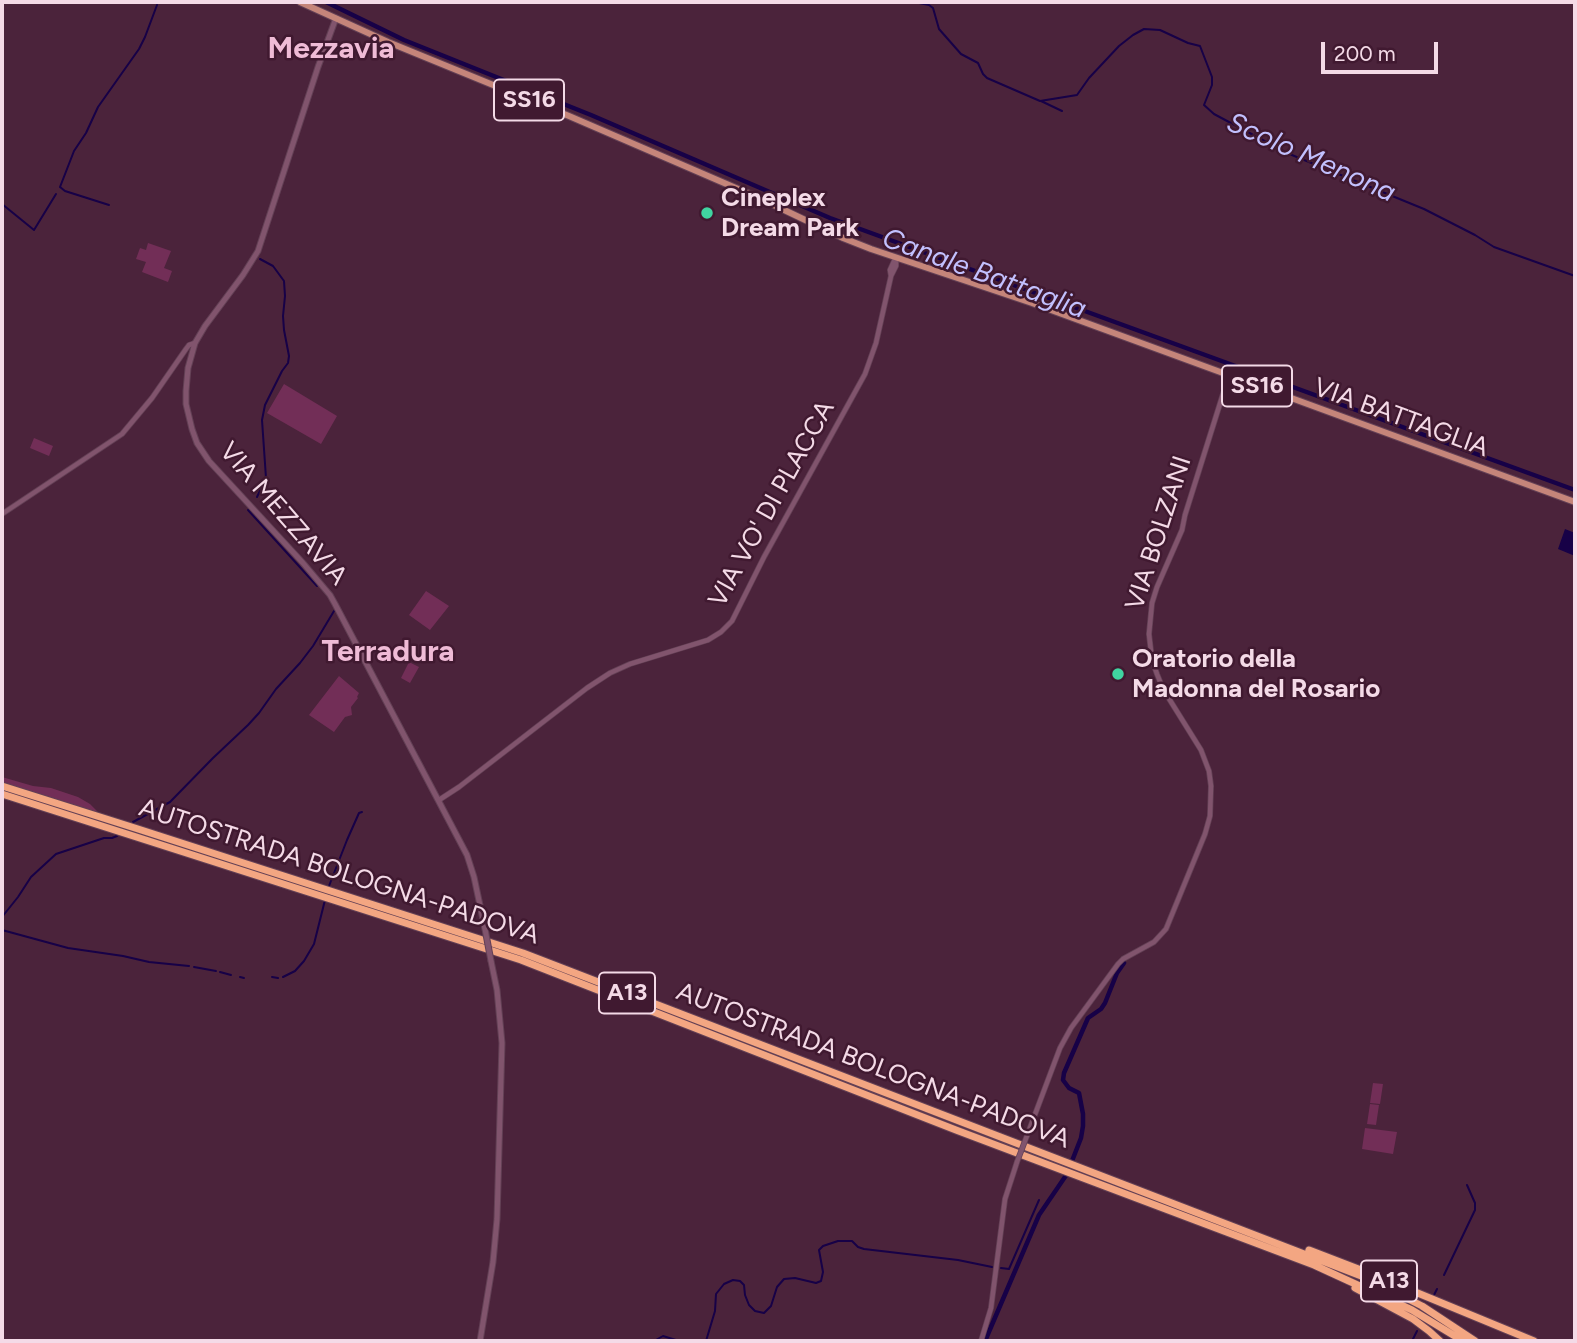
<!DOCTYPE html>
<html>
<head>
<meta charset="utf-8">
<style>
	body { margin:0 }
	#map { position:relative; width:1577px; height:1343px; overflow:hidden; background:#4b233b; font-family:Figtree,sans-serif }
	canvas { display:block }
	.frame { position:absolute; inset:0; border:4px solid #f4dae7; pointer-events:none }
	.scale { position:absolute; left:1321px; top:42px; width:117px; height:32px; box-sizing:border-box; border:4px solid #f4dae7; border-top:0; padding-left:9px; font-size:21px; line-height:24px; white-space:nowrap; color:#f4dae7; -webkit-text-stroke:5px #401930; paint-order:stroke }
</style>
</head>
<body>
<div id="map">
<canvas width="1577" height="1343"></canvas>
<div class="frame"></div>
<div class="scale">200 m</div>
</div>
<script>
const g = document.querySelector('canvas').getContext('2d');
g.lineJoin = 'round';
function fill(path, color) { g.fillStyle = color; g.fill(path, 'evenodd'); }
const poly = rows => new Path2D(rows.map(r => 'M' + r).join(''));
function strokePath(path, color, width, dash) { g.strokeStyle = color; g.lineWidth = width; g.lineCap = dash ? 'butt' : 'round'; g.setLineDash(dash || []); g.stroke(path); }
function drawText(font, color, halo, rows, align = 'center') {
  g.font = font + ' Figtree,sans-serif'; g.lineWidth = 5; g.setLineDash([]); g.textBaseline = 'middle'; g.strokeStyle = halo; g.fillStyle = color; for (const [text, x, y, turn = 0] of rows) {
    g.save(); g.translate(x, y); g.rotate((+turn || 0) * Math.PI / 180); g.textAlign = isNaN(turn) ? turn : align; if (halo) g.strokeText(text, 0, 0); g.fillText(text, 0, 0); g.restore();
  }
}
fill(poly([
	[148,243,171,251,164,268,172,271,168,282,142,272,146,262,136,259,140,248,146,250],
	[284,384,337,416,321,444,267,413],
	[34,438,53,446,49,456,30,448],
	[426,591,449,606,430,630,409,615],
	[409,662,419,667,410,683,401,678],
	[339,676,359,693,357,697,358,698,351,707,352,715,345,717,334,732,309,715],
	[2,777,33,786,51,788,78,797,90,804,97,811,95,812,2,783],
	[1373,1083,1383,1084,1380,1104,1370,1103],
	[1370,1104,1379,1105,1376,1125,1367,1124],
	[1365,1128,1397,1132,1393,1154,1362,1149]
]), '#722e57');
fill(poly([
	[1565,529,1575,533,1575,556,1558,549]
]), '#170147');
strokePath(poly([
	[914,2,929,5,933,8,939,29,961,54,978,63,983,74,987,78,1040,101,1077,95,1089,78,1119,46,1133,35,1144,29,1160,30,1188,43,1200,46,1212,77,1212,85,1204,105,1214,114,1287,153,1424,209,1475,235,1494,247,1575,276],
	[1041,101,1062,111],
	[2,204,34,230,56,194],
	[109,205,65,191,60,187,74,151,86,133,98,107,139,49,145,37,157,5],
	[257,497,266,478,262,420,265,405,282,371,288,363,289,356,284,330,283,316,285,296,284,281,273,266,260,259],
	[248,510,317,586],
	[133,822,170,802,213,758,248,725,259,713,276,689,300,663,313,646,334,611],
	[329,886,347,840,359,813,362,812],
	[2,917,18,897,31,877,56,854,104,838,112,838,117,836],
	[2,930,68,948,123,956,149,962,189,966],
	[194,967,216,971],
	[220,972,231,975],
	[240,977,244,978],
	[272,977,278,978],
	[283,977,295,971,304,961,314,944,325,900],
	[1001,1268,1009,1269,1039,1200],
	[1444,1275,1475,1210,1475,1203,1467,1185],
	[1433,1297,1437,1289],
	[654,1341,663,1336,679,1341],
	[706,1341,715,1311,716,1294,724,1284,733,1280,740,1281,744,1285,745,1295,749,1305,755,1311,764,1313,771,1306,777,1287,784,1279,795,1278,816,1283,821,1281,823,1272,819,1250,823,1246,838,1241,852,1241,858,1247,864,1249,958,1260,992,1267],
	[1412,1341,1417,1331]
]), '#170147', 2);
strokePath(poly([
	[326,2,404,40,591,115,830,218,1575,490],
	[1072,1161,1081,1138,1083,1126,1083,1114,1079,1093,1069,1088,1063,1080,1064,1073,1088,1018,1101,1009,1105,1003,1117,973,1124,963],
	[985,1341,1039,1215,1067,1174]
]), '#170147', 4.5);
const tertiary = poly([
	[891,276,890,270,895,259],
	[2,514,122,434,152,398,186,349,189,345,195,343],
	[439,800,459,787,587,688,610,673,630,664,708,640,721,632,732,621,764,557,865,374,876,343,891,276,896,266,896,258],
	[1028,1133,1060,1048,1071,1028,1118,964,1123,959,1154,942,1166,929,1205,834,1210,816,1211,786,1209,771,1201,750,1163,689,1157,674,1152,660,1149,634,1152,603,1157,587,1182,530,1185,515,1229,375],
	[981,1341,991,1308,1005,1199,1017,1162]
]);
const secondary = poly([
	[336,18,318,67,258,251,243,275,205,326,195,343,188,368,186,391,186,404,192,429,197,443,209,461,303,563,330,595,335,604,467,855,474,877,485,929],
	[480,1341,493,1262,497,1219,502,1043,497,990,491,961]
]);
const primary = poly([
	[300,2,388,42,569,116,759,198,843,238,871,249,1032,303,1575,502]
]);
const motorway = poly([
	[2,786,138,829,523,953,1369,1279,1422,1306,1475,1341],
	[2,794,521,960,956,1130,1314,1265,1412,1310,1463,1341],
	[1309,1250,1374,1275,1534,1341],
	[1355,1288,1413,1319,1429,1331,1440,1341]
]);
strokePath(tertiary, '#634055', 6);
strokePath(secondary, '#634055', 7);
strokePath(primary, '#634055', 8);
strokePath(motorway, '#634055', 9);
strokePath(tertiary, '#81546d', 4.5);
strokePath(secondary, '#81546d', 5);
strokePath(primary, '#c5857a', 6);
strokePath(motorway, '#f3a682', 7);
const tertiaryBridge = poly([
	[1017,1162,1028,1133]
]);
const secondaryBridge = poly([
	[485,929,491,961]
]);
strokePath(tertiaryBridge, '#634055', 6, []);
strokePath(secondaryBridge, '#634055', 7, []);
strokePath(tertiaryBridge, '#81546d', 4.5);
strokePath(secondaryBridge, '#81546d', 5);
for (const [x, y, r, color] of [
	[707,213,7,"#40d4a1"],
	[1118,674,7,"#40d4a1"]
]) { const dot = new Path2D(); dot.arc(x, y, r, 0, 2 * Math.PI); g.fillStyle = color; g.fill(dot); strokePath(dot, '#401930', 2.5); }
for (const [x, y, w] of [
	[529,100,70],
	[1257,386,70],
	[627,993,56],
	[1389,1281,56]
]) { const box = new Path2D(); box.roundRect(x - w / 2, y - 20.5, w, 41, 5); g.fillStyle = '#401930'; g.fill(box); strokePath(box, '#f4dae7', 2); }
drawText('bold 24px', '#f4dae7', null, [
	["SS16",529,100],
	["SS16",1257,386],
	["A13",627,993],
	["A13",1389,1281]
]);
drawText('bold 26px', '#f4dae7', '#401930', [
	["Cineplex",721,198],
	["Dream Park",721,228],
	["Oratorio della",1132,659],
	["Madonna del Rosario",1132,689]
], 'left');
drawText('26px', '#f4dae7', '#401930', [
	["VIA BATTAGLIA",1401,418,20],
	["VIA VO' DI PLACCA",772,504,-61],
	["VIA MEZZAVIA",283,514,49],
	["VIA BOLZANI",1159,533,-72],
	["AUTOSTRADA BOLOGNA-PADOVA",339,872,18],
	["AUTOSTRADA BOLOGNA-PADOVA",873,1066,21]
]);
drawText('italic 28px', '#c2c0fe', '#401930', [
	["Scolo Menona",1311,158,24],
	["Canale Battaglia",984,274,20]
]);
drawText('bold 30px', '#efbbd6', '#401930', [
	["Mezzavia",331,49],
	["Terradura",388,652]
]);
</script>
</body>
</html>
